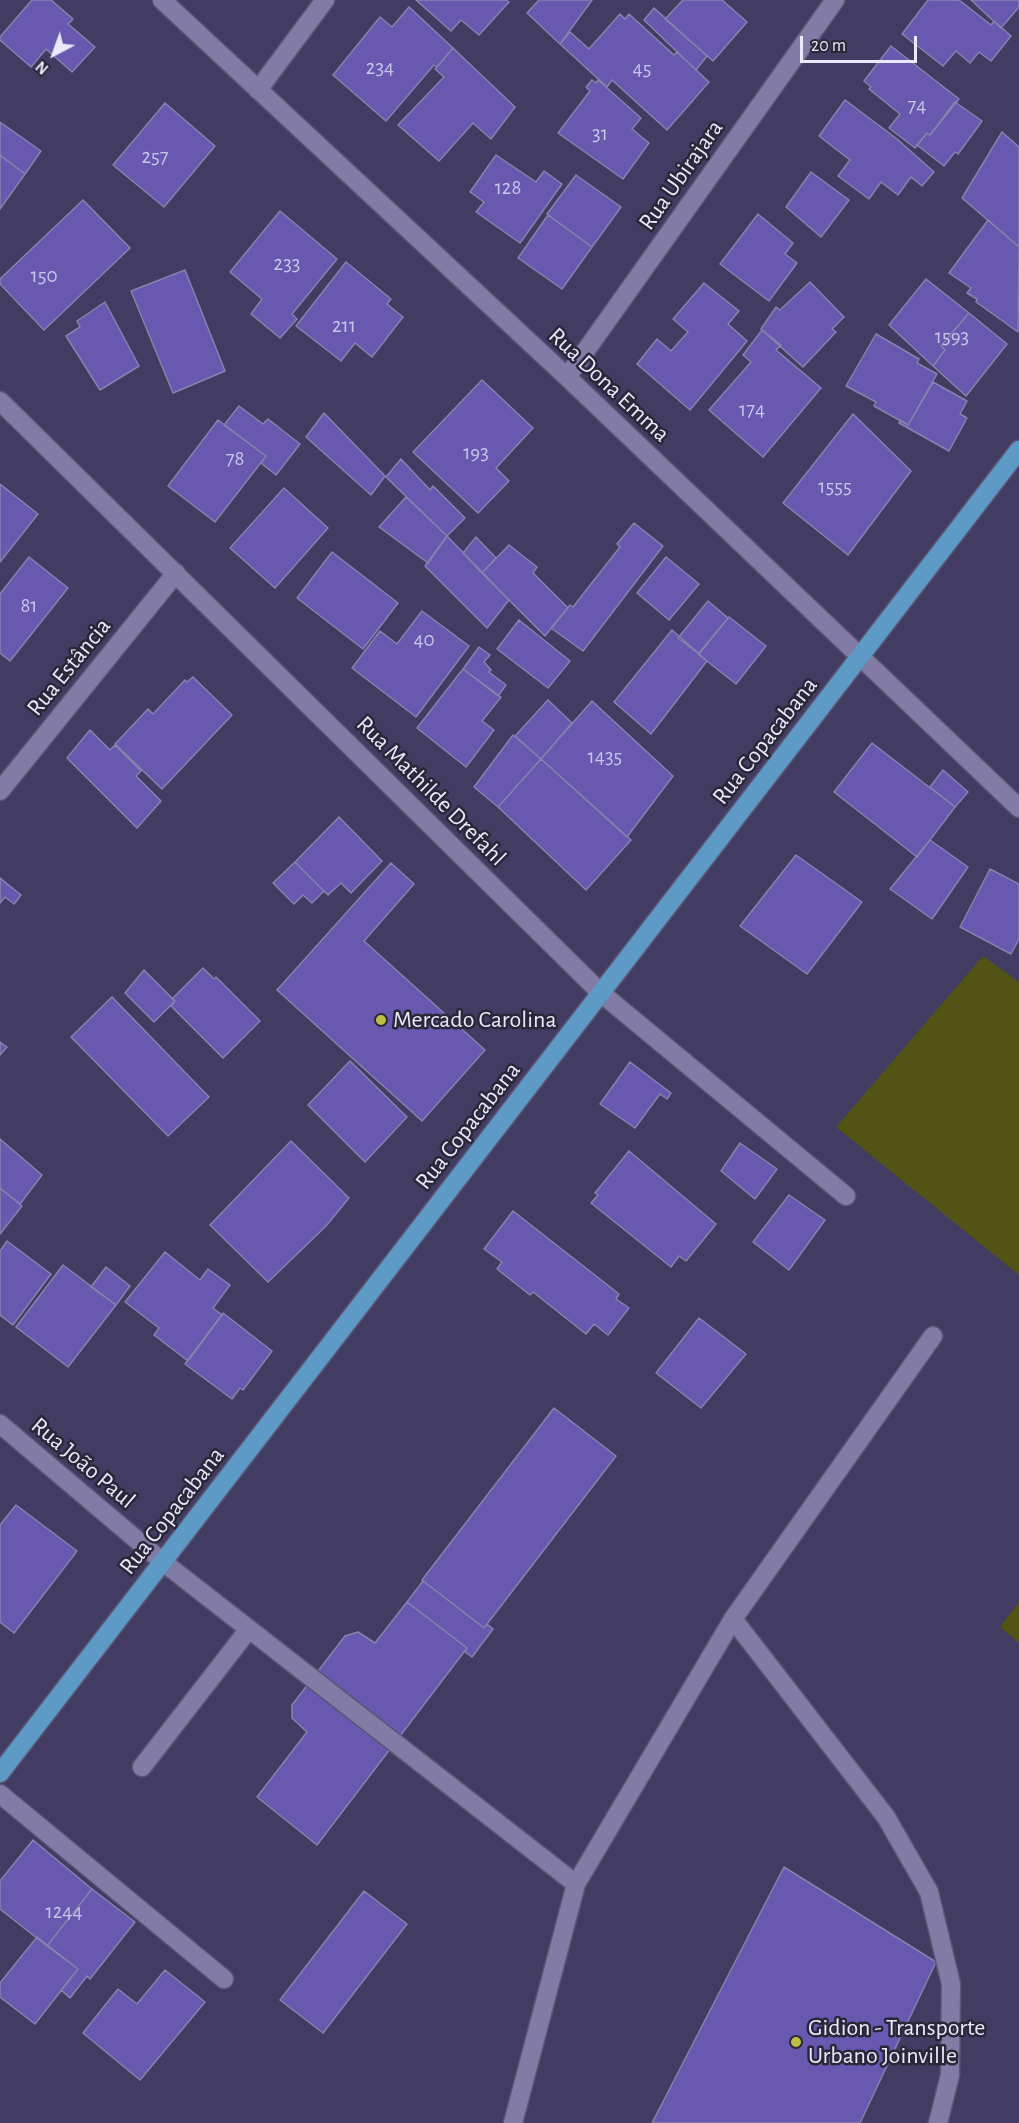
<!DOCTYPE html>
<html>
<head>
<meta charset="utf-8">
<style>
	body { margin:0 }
	#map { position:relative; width:1019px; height:2123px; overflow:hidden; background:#423c63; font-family:"Alegreya Sans",sans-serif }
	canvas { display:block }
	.north { position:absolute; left:24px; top:24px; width:60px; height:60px; -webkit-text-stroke:4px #292738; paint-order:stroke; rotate:221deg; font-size:16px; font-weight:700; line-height:24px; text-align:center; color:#eae8fb }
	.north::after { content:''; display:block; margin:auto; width:21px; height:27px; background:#eae8fb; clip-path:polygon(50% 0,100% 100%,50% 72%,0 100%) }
	.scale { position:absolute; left:800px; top:36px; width:117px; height:27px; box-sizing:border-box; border:3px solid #eae8fb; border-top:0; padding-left:8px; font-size:18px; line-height:21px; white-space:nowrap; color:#eae8fb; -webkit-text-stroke:4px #292738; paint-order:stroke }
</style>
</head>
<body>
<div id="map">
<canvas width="1019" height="2123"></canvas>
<div class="north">N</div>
<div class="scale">20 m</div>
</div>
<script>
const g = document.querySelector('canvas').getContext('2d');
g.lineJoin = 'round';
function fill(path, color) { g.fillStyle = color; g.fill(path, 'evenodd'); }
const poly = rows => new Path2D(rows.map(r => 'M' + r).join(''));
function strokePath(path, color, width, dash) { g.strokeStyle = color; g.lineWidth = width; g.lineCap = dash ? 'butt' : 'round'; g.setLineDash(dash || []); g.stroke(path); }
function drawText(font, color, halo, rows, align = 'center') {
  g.font = font + ' "Alegreya Sans",sans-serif'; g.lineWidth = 5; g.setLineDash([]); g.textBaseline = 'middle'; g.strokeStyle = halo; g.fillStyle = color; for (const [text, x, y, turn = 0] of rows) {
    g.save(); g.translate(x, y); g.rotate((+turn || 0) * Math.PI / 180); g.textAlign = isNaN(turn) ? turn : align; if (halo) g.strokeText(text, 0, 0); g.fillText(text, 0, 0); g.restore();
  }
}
fill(poly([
	[983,956,1019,982,1019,1275,836,1127],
	[1019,1602,1019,1643,1000,1627]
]), '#525315');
const building = poly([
	[32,0,51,0,73,19,68,24,95,47,72,72,46,49,31,67,0,40,0,37,32,0],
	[416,0,506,0,509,2,479,35,461,20,451,31,416,0],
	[539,0,592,0,560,44,527,13,539,0],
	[683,0,722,0,747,22,713,61,665,19,683,0],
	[928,0,959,0,991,25,994,21,1011,36,991,61,979,52,970,63,956,51,943,66,902,34,928,0],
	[971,0,1019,0,1019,7,1001,28,971,0],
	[409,7,453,48,437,67,434,65,386,121,333,75,380,17,392,27,409,7],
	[654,8,707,56,696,70,644,20,654,8],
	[620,14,625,19,629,14,674,55,677,52,709,82,667,130,612,80,607,87,560,44,570,32,589,49,620,14],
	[891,46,959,99,930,135,927,133,915,148,889,128,900,114,869,89,871,87,864,81,891,46],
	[453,48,515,107,491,139,473,123,439,161,398,125,444,77,435,69,453,48],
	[592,80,596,83,598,80,641,118,632,129,649,143,623,179,558,133,590,91,586,87,592,80],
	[845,100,897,139,934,172,922,186,911,177,898,195,881,182,869,199,838,176,850,160,819,136,845,100],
	[955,102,982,121,958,154,955,152,944,166,917,145,927,133,930,135,955,102],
	[165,103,215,146,164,207,113,165,165,103],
	[0,122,41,151,25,174,0,155,0,122],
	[1002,132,1019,147,1019,247,962,198,1002,132],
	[0,155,25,174,0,209,0,155],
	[496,155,536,182,544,171,562,184,520,243,476,212,484,202,470,192,496,155],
	[811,172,849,200,821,237,786,207,811,172],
	[576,175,621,207,592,247,547,214,576,175],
	[83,200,130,248,44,330,0,284,0,279,83,200],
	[280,211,337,259,292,314,297,319,280,338,251,314,262,299,230,272,280,211],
	[758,214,793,243,785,254,797,263,769,301,720,264,758,214],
	[548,215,592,247,562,289,518,258,548,215],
	[988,220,1019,247,1018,332,976,302,977,299,967,293,971,288,949,273,988,220],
	[346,262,391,299,387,304,403,317,372,357,355,343,341,361,296,326,346,262],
	[185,270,225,371,173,393,131,291,185,270],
	[926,279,969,313,941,346,945,350,933,366,889,325,926,279],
	[810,282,844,317,832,329,836,332,803,367,761,329,776,307,780,310,810,282],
	[704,283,739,311,728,324,747,341,690,410,637,364,657,339,671,351,688,332,673,319,704,283],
	[105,302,139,366,100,390,66,336,80,327,77,321,105,302],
	[969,313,1007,344,966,396,933,366,945,350,941,346,969,313],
	[762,330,781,345,776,350,821,388,763,457,709,410,751,362,743,355,762,330],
	[876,334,919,359,917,363,937,374,908,425,874,406,876,402,846,386,876,334],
	[482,380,533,428,496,468,509,481,478,513,413,452,482,380],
	[933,382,967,401,960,414,967,418,949,451,899,423,900,420,908,425,933,382],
	[239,406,263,424,268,419,300,444,276,475,261,463,266,456,224,425,239,406],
	[324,413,385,476,371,495,306,437,324,413],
	[853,414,911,471,848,555,783,503,853,414],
	[218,420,266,456,215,522,168,486,218,420],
	[401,459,430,490,433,486,465,518,447,536,386,477,401,459],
	[0,484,38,514,0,562,0,484],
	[284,488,328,528,275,588,230,548,284,488],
	[406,497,447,536,428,563,379,527,406,497],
	[634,523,663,546,583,651,551,628,570,605,573,607,620,547,617,544,634,523],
	[447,536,509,600,487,628,425,566,447,536],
	[476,537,496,558,482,573,463,553,476,537],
	[509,545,537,567,533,573,568,608,545,636,482,573,509,545],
	[332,552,398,603,363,649,297,598,332,552],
	[29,557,68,588,10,661,0,653,0,594,29,557],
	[666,557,699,584,669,620,637,593,666,557],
	[708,601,728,618,699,654,678,638,708,601],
	[422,611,469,646,416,717,352,668,380,631,397,644,422,611],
	[729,617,766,646,736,684,698,654,729,617],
	[519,620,570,661,548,688,497,649,519,620],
	[672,630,707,661,651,734,614,702,672,630],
	[479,647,490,655,484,662,491,670,489,672,506,685,498,696,463,669,479,647],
	[463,669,501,697,482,721,494,730,466,767,417,728,463,669],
	[193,677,232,715,162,789,115,744,148,709,153,714,185,680,187,682,193,677],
	[548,700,572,723,541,759,515,736,548,700],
	[592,701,673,776,627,837,541,759,592,701],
	[90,730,110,750,115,745,141,771,136,776,161,801,137,828,67,758,90,730],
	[513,735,541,759,498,807,474,787,513,735],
	[872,743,955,807,917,857,834,792,872,743],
	[541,759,631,840,586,890,498,807,541,759],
	[943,770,968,792,955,807,930,787,943,770],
	[339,817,382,861,351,893,341,883,328,895,295,862,339,817],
	[930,840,968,867,932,919,890,889,930,840],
	[796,855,862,902,807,974,740,926,796,855],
	[295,862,324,891,312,903,303,895,294,904,273,883,295,862],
	[391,863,414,884,364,941,485,1050,422,1121,277,990,391,863],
	[990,869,1019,884,1019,939,1011,954,960,927,990,869],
	[0,878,21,895,14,904,5,897,0,903,0,878],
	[203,968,214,979,216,977,260,1021,223,1058,171,1006,175,1001,172,999,203,968],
	[144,970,175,1001,154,1022,125,993,144,970],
	[112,997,209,1097,168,1136,71,1037,112,997],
	[0,1042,7,1047,0,1055,0,1042],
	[350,1061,407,1117,365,1162,308,1105,350,1061],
	[630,1062,671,1093,667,1099,660,1094,635,1128,600,1104,630,1062],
	[0,1139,42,1175,20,1204,0,1188,0,1139],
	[291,1141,349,1198,326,1226,268,1282,210,1225,291,1141],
	[740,1143,777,1169,755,1199,721,1171,740,1143],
	[629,1151,716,1224,686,1261,679,1256,671,1267,591,1203,598,1195,595,1193,629,1151],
	[0,1188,22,1206,0,1234,0,1188],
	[789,1195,825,1220,789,1270,753,1242,789,1195],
	[513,1211,619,1294,616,1299,629,1308,608,1335,594,1324,586,1334,533,1292,530,1295,497,1269,502,1262,484,1249,513,1211],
	[7,1241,51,1274,13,1325,0,1315,0,1251,7,1241],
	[165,1252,200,1280,208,1269,230,1285,213,1308,222,1315,188,1361,154,1335,159,1328,125,1302,165,1252],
	[63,1265,116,1305,68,1367,16,1327,63,1265],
	[106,1267,130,1286,116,1305,91,1287,106,1267],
	[223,1313,272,1351,243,1390,240,1388,232,1399,185,1364,223,1313],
	[699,1318,746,1354,701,1408,656,1373,699,1318],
	[554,1408,616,1456,484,1628,422,1580,554,1408],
	[16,1505,77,1551,14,1633,0,1622,0,1525,16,1505],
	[423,1581,484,1628,487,1624,493,1629,472,1657,465,1652,467,1648,407,1602,423,1581],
	[407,1602,467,1648,317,1845,257,1797,307,1732,292,1718,292,1705,345,1636,358,1632,375,1643,407,1602],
	[33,1840,92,1889,47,1946,0,1909,0,1881,33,1840],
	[784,1867,936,1962,860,2123,652,2123,784,1867],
	[92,1889,135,1922,90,1979,87,1976,70,1998,61,1990,78,1969,47,1946,92,1889],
	[364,1891,407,1924,323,2033,280,2000,364,1891],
	[37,1937,78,1969,35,2024,0,1997,0,1983,37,1937],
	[165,1970,205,2002,140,2080,83,2033,118,1989,137,2004,165,1970]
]);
fill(building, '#6958af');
strokePath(building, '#8782ad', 1.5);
const minor = poly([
	[162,0,567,377,1019,808],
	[258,90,325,0],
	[567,377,835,0],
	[0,401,601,993,846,1196],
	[0,791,176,573],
	[0,1424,163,1562,576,1884],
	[733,1619,886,1817,929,1892,951,1984,950,2075,938,2123],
	[142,1767,249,1629],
	[0,1794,224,1979],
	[513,2123,576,1884,733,1619,933,1336]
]);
const major = poly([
	[0,1773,1019,450]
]);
strokePath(minor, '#5b5676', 21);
strokePath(major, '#5b5676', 21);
strokePath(minor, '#817ba6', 18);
strokePath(major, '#5d9ac6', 18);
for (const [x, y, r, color] of [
	[381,1020,6,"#bdbf43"],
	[796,2042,6,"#bdbf43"]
]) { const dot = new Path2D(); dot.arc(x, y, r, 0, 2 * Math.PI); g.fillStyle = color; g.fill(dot); strokePath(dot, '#292738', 2); }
drawText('21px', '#cac4e8', null, [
	["234",380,68],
	["45",642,69],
	["74",917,106],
	["31",600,134],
	["257",155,157],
	["128",508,188],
	["233",287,264],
	["150",44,276],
	["211",344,326],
	["1593",952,337],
	["174",752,410],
	["193",476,453],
	["78",235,459],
	["1555",835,487],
	["81",29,606],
	["40",424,640],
	["1435",605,757],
	["1244",64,1912]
]);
drawText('24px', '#eae8fb', '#292738', [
	["Rua Ubirajara",681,175,-55],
	["Rua Dona Emma",609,385,43],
	["Rua Estância",69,667,-51],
	["Rua Copacabana",765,741,-52],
	["Rua Mathilde Drefahl",431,791,45],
	["Rua Copacabana",468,1126,-52],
	["Rua João Paul",83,1463,40],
	["Rua Copacabana",172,1511,-52]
]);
drawText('24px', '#eae8fb', '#292738', [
	["Mercado Carolina",393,1020],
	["Gidion - Transporte",808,2028],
	["Urbano Joinville",808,2056]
], 'left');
</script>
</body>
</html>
